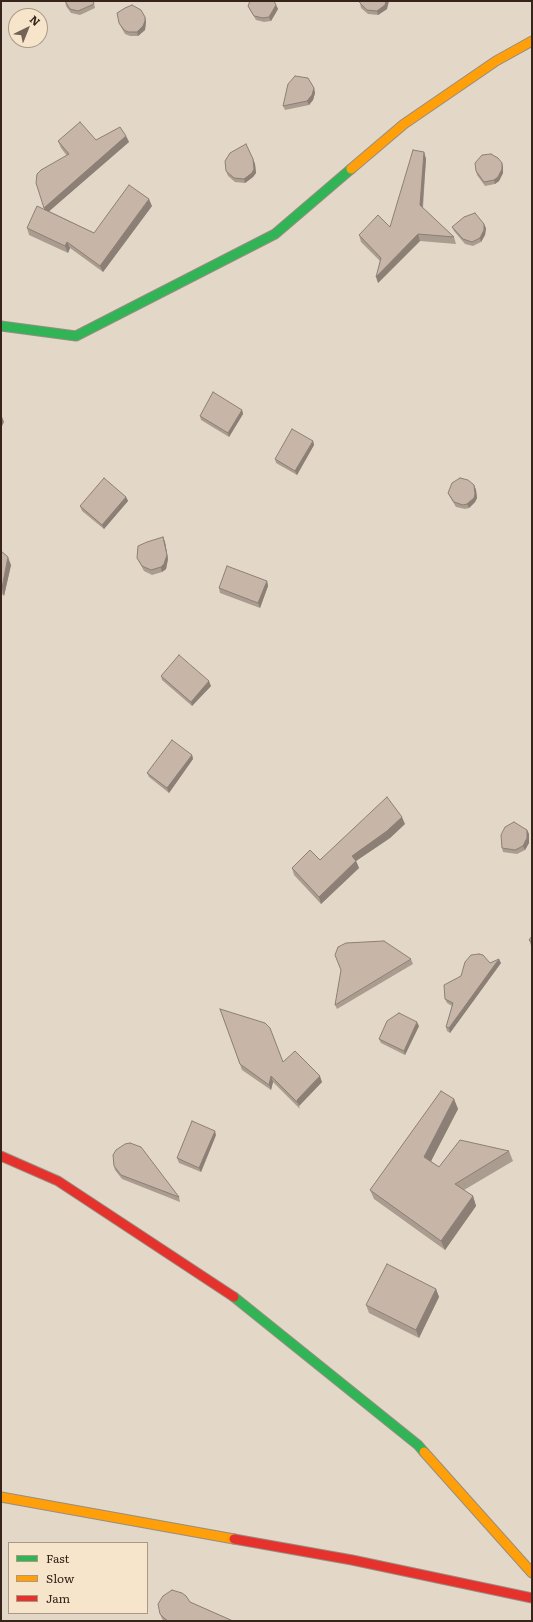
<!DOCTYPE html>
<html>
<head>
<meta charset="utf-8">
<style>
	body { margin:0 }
	#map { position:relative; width:533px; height:1622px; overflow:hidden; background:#e3d8c7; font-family:Literata,serif }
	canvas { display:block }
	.frame { position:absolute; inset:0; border:2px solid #36241a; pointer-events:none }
	.legend { position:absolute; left:8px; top:1542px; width:140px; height:72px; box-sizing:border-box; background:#f7e5cb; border:1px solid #aa9884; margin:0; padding:5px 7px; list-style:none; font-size:12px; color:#36241a }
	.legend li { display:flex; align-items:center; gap:8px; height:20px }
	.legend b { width:20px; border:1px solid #aa9884 }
	.north { position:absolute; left:8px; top:8px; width:40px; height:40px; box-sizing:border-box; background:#f7e5cb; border:1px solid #aa9884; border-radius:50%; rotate:43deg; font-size:11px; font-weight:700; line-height:16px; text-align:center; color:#36241a }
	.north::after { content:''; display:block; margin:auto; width:14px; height:18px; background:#736357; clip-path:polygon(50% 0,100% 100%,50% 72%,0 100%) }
</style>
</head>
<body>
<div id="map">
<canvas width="533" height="1622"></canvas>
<div class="frame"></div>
<ul class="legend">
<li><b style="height:5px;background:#30b455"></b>Fast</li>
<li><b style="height:5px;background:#ff9f0a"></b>Slow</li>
<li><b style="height:5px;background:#e5322d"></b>Jam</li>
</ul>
<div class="north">N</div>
</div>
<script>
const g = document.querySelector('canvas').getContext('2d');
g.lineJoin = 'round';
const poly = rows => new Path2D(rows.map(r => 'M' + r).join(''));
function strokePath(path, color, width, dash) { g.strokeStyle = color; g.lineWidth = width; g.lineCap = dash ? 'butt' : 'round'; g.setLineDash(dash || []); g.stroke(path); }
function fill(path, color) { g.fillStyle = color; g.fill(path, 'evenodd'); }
const fast = poly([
	[1,326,76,336,275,234,351,169],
	[234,1297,418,1445,424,1452]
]);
const slow = poly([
	[351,169,404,124,496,61,532,41],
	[424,1452,532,1573],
	[1,1497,234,1539]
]);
const jam = poly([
	[1,1156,58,1181,234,1297],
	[234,1539,352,1560,532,1598]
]);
strokePath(fast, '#978d81', 11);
strokePath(slow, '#978d81', 11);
strokePath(jam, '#978d81', 11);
strokePath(fast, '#30b455', 9);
strokePath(slow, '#ff9f0a', 9);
strokePath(jam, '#e5322d', 9);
fill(poly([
	[65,1,94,4,95,8,80,15,71,13,66,6],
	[360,3,387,9,378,15,368,14,361,8],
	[276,5,278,9,271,21,264,22,256,20,250,10,248,6],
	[145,17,146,22,145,30,138,36,130,36,125,34,121,27,119,23],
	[314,88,315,93,313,100,309,105,285,110,283,106],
	[126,136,129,142,49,211,94,233,152,206,103,272,70,248,68,253,29,235,27,228,44,209,67,156,61,148,58,141,96,140],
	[424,152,426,159,423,208,454,237,456,244,420,241,378,283,380,261,361,242,359,235,390,227],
	[253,159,255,164,256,173,253,177,245,183,235,182,228,176,226,171],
	[503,167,503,173,499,181,495,184,485,186,477,175,476,171],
	[452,227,486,228,485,235,481,242,473,246,465,244,454,231],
	[242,410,243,414,229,437,201,420,200,416],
	[313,441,314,445,297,475,276,463,275,459],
	[474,485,476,490,477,498,475,502,469,508,465,509,456,507,450,497,448,493],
	[126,497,128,501,104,529,82,511,80,506],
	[163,537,165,542,168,559,166,569,162,572,152,575,144,571,137,558],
	[1,551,11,565,4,596,1,593],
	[267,581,268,586,260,608,220,593,219,588],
	[161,676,211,686,192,706,162,680],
	[192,755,193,759,169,793,149,777,147,773],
	[405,824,390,838,356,861,359,868,321,904,294,875,292,868,320,860],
	[527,830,529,834,529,843,525,850,517,854,503,852,502,848],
	[532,936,532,948,529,940],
	[411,959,413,964,337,1009,335,1005],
	[490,963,501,963,450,1033,447,1031,446,1027,452,1006,447,1003,445,999],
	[220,1009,283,1062,322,1082,299,1106,300,1109,273,1082,271,1090,242,1070],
	[419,1026,405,1055,381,1043,379,1039],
	[454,1099,458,1109,431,1161,439,1167,509,1151,513,1161,464,1190,473,1196,476,1206,445,1250,374,1199,370,1190],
	[216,1135,201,1172,179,1163,177,1158],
	[114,1166,179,1197,180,1202,122,1179,115,1170],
	[436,1289,439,1297,419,1338,369,1313,366,1305],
	[190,1602,233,1621,164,1621,162,1619,160,1614]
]), '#ab9c90');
fill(poly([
	[386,1,389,1,387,9,378,15,377,11],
	[276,5,278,9,271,21,269,17],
	[145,17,146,22,145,30,138,36,137,32],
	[314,88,315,93,313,100,309,105,307,101],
	[126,136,129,142,46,214,44,208],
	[424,152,426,159,422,212,420,205],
	[253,159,255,164,256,173,253,177,245,183,244,179],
	[502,163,503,167,503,173,499,181,495,184,494,180],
	[149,199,152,206,103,272,100,266],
	[484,224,486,228,485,235,481,242,480,238],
	[418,234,420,241,378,283,376,277],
	[67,242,70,248,68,253,65,246],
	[242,410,243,414,229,437,228,433],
	[1,414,4,422,1,428],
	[313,441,314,445,297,475,295,471],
	[474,485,476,490,477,498,475,502,469,508,467,504],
	[126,497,128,501,104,529,102,525],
	[163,537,165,542,168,559,166,569,162,572,161,567],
	[8,557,11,565,4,596,2,588],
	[267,581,268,586,260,608,258,603],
	[209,681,211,686,192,706,191,702],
	[192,755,193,759,169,793,167,788],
	[402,817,405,824,390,838,356,861,359,868,321,904,319,897,352,856],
	[527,830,529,834,529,843,525,850,523,846],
	[499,959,501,963,450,1033,449,1028],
	[417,1022,419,1026,405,1055,404,1051],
	[271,1076,273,1082,271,1090,269,1085],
	[320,1076,322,1082,299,1106,297,1100],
	[454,1099,458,1109,428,1167,424,1157],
	[215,1131,216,1135,201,1172,199,1168],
	[473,1196,476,1206,445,1250,441,1241],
	[436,1289,439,1297,419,1338,416,1330]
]), '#8b7f76');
const building = poly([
	[65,1,93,1,94,4,78,11,70,9,65,1],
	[250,1,274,1,276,5,269,17,263,18,254,16,248,6,250,1],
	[359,1,386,1,385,5,377,11,367,10,360,3,359,1],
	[132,5,141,10,145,17,145,21,143,26,137,32,128,32,124,30,119,23,117,13,125,8,132,5],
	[295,76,308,78,314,88,312,95,307,101,283,106,288,84,295,76],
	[80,122,96,140,120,127,126,136,44,208,36,183,37,174,41,170,69,154,58,141,80,122],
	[246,144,253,159,254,169,252,173,244,179,234,178,226,171,225,161,230,153,246,144],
	[413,150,424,152,420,205,454,237,418,234,376,277,381,258,359,235,378,215,390,227,413,150],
	[491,154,498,158,502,163,502,169,498,177,494,180,484,182,476,171,475,163,482,155,491,154],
	[129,185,149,199,100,266,67,242,65,246,27,228,37,206,94,233,129,185],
	[475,213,484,224,484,230,480,238,472,242,463,239,452,227,464,217,475,213],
	[213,392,242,410,228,433,200,416,213,392],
	[292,429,313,441,295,471,275,459,292,429],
	[104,478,126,497,102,525,80,506,104,478],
	[460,478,468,480,474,485,475,494,474,498,467,504,463,505,454,502,448,493,452,483,460,478],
	[163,537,167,555,164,564,161,567,151,570,142,566,137,558,138,546,147,542,163,537],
	[1,551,8,557,2,588,1,588,1,551],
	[227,566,267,581,258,603,219,588,227,566],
	[179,655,209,681,191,702,161,676,179,655],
	[172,740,192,755,167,788,147,773,172,740],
	[387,797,402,817,387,831,352,856,356,861,319,897,292,868,310,850,320,860,387,797],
	[514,822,527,830,527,838,523,846,515,850,502,848,501,835,505,827,514,822],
	[532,936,532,942,529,940,532,936],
	[384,941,411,959,335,1005,341,970,335,955,338,947,346,943,384,941],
	[479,954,483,955,490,963,499,959,449,1028,446,1027,453,1003,445,999,444,985,461,976,465,962,471,955,479,954],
	[220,1009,265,1023,270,1028,283,1062,295,1051,320,1076,297,1100,298,1103,271,1076,269,1085,240,1064,220,1009],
	[399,1013,417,1022,404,1051,379,1039,387,1021,399,1013],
	[441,1091,454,1099,424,1157,439,1167,460,1140,509,1151,455,1184,473,1196,441,1241,370,1190,441,1091],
	[192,1121,215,1131,199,1168,177,1158,192,1121],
	[130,1143,141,1147,179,1197,121,1175,114,1166,113,1155,116,1150,125,1144,130,1143],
	[387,1264,436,1289,416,1330,366,1305,387,1264],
	[172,1590,182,1593,186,1596,190,1602,233,1621,168,1621,164,1618,160,1614,158,1604,163,1596,172,1590]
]);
fill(building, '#c7b5a8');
strokePath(building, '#8b7f76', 1);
</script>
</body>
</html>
